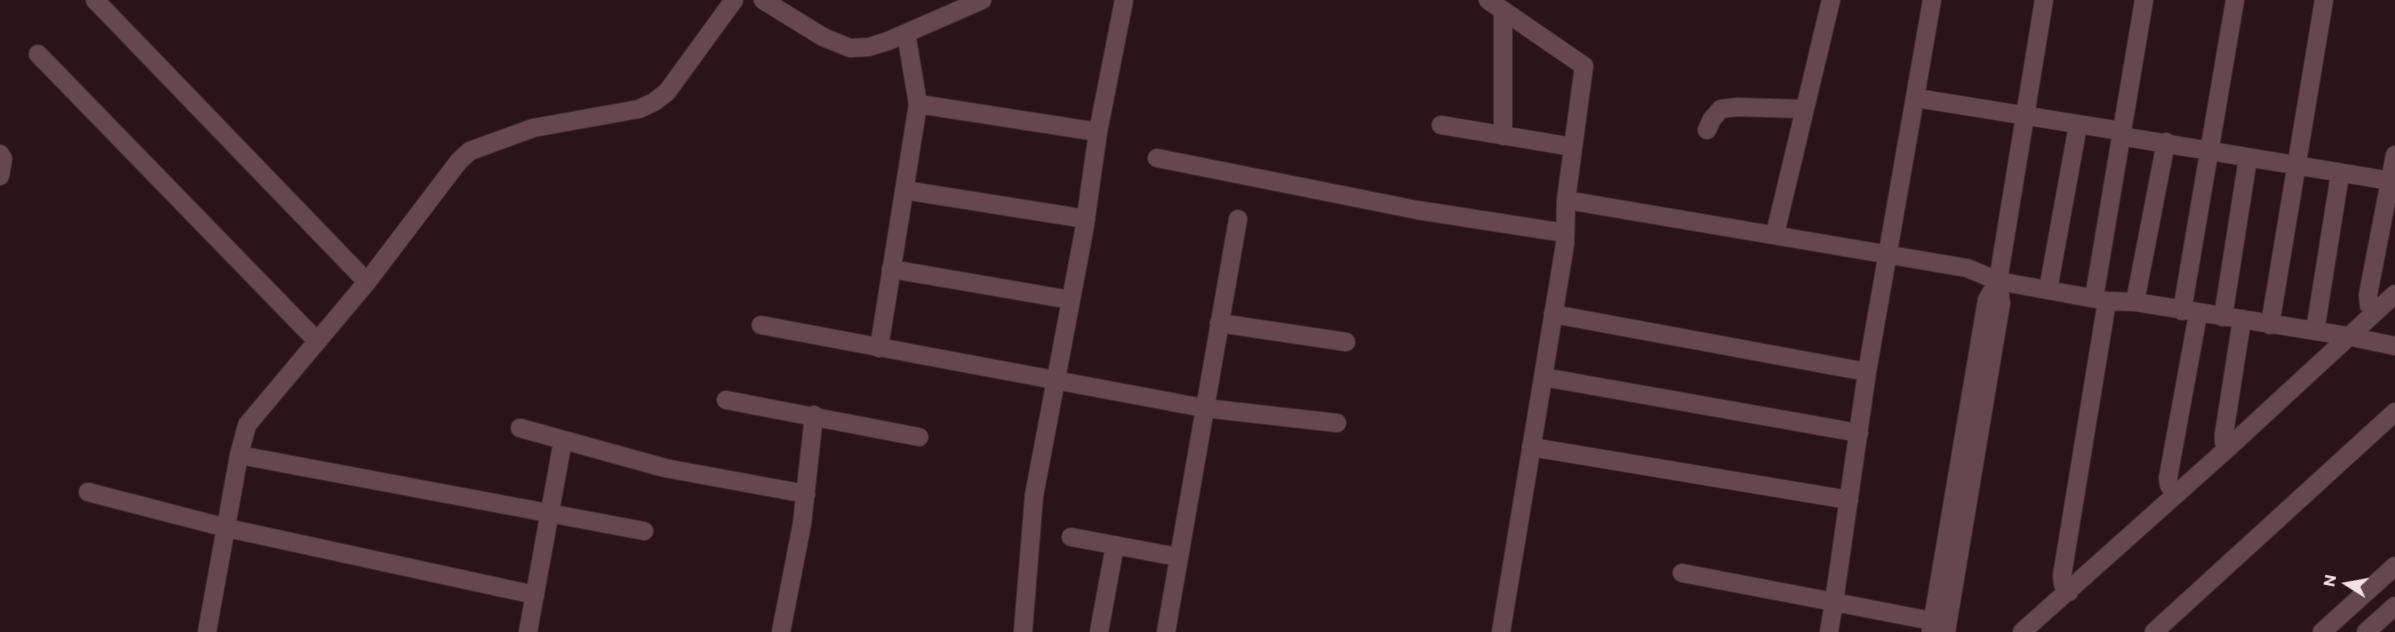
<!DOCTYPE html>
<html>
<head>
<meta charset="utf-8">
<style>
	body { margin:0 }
	#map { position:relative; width:2395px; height:632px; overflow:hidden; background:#2c1219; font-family:Commissioner,sans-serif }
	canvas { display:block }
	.north { position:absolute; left:2317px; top:554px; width:60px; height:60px; -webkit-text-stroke:4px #2c1219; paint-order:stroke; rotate:281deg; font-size:16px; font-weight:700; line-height:24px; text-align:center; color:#f4e0e4 }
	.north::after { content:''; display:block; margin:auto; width:21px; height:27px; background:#f4e0e4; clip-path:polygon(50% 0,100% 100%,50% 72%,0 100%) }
</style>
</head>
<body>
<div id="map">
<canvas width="2395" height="632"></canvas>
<div class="north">N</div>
</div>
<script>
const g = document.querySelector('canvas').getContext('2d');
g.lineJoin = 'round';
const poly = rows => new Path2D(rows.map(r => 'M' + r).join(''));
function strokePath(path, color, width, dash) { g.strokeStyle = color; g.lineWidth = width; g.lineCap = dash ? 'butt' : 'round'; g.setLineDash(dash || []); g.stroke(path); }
const street = poly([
	[95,0,367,282],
	[763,0,823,37,850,48,869,47,888,41,982,0],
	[1488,0,1584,66,1566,200,1565,244,1501,632],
	[1932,0,1867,372,1834,602,1932,621],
	[38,54,317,341],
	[1916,98,2121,131],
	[918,104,1098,132],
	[1441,125,1573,147],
	[1707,130,1712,119,1721,109,1737,107,1803,109],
	[1503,136,1503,11],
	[2120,136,2391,181],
	[0,154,3,159,0,176],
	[1157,158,1417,210,1565,233],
	[904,190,1086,219],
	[1566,200,1967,268,1998,281,2107,301,2135,302,2347,336,2395,346],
	[1775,234,1831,0],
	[891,269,1071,300],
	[2048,290,2078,125],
	[2094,298,2144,0],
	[2135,302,2166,142],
	[2182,311,2235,0],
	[2375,312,2369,305,2368,295,2395,155],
	[1553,314,1867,372],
	[2223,317,2248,158],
	[1219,323,1346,342],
	[761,325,1204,408,1337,423],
	[2270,325,2324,0],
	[2315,331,2340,174],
	[879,348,918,104,906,33],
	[1543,377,1859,433],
	[726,400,919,437],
	[520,428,665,468,806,494],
	[1531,447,1849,500],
	[2228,448,2224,442,2224,434,2242,319],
	[239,455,644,531],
	[88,492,227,528,535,595],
	[2176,494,2169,485,2168,478,2198,314],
	[1071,537,1178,557],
	[1682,573,1834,602,1829,632],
	[2069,592,2063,584,2062,576,2107,301],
	[1931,631,1987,300,1998,281],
	[207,632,239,455,247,425,367,282,459,161,470,151,533,128,639,109,654,102,667,92,734,0],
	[528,632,563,440],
	[781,632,802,524,814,415],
	[1023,632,1034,496,1084,231,1098,132,1124,0],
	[1099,632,1115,545],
	[1166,632,1238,219],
	[1946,632,2001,303,1998,281,2044,0],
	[2022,632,2228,448,2395,294],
	[2154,632,2395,412],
	[2322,632,2395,566],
	[2366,632,2395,606]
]);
strokePath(street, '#402e32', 20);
strokePath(street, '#66474d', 18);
</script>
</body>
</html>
